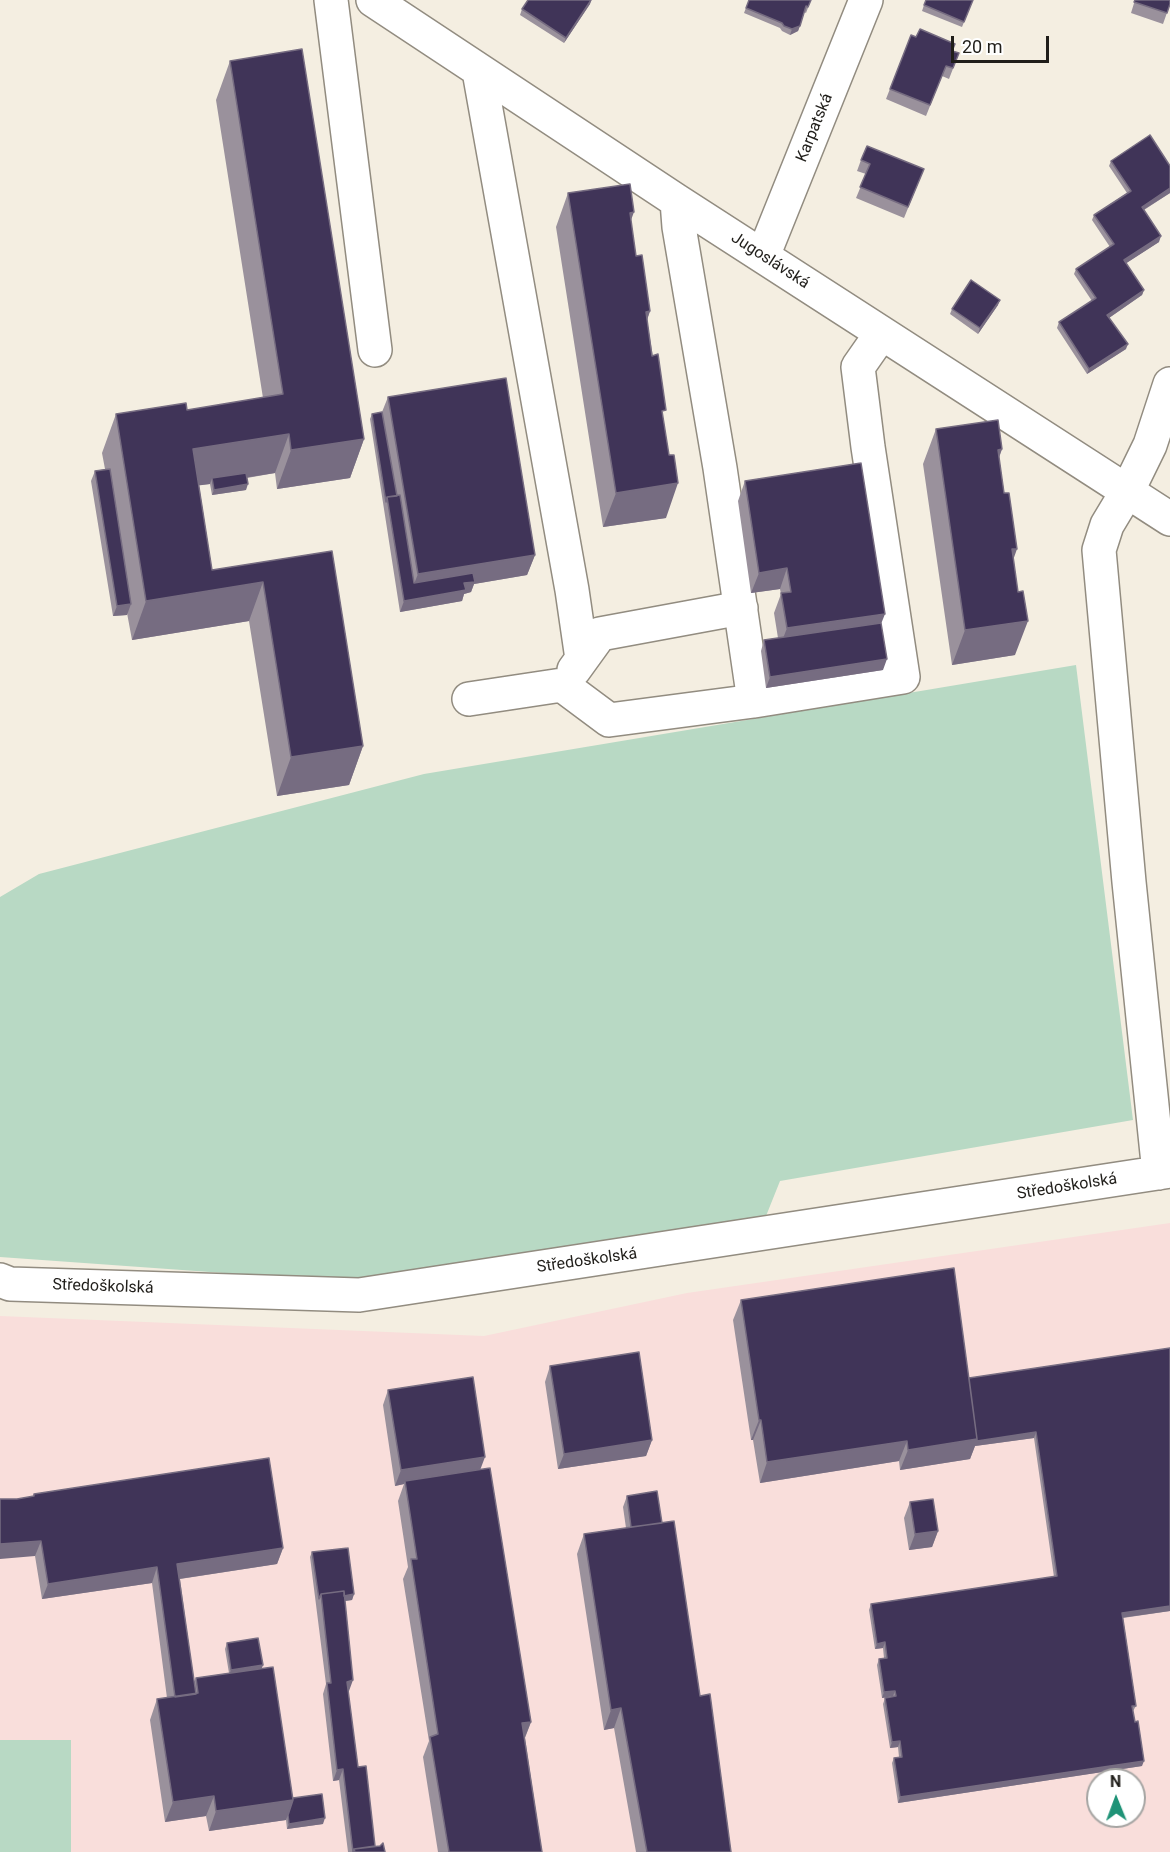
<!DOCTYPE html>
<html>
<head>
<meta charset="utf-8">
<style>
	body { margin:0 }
	#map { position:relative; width:1170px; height:1852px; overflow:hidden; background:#f4eee1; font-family:Roboto,sans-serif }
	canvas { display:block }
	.north { position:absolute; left:1086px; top:1768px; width:60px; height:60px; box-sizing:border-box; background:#fff; border:2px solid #a6a5a3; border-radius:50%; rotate:359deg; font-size:16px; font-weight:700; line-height:24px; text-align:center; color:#201e1a }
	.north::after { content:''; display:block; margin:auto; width:21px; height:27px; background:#1f9377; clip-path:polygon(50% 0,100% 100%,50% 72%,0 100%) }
	.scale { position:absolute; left:951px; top:36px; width:98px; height:27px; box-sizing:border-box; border:3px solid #201e1a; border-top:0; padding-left:8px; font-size:18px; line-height:21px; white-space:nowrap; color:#201e1a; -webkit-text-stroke:4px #fff; paint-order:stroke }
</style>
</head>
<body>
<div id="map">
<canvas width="1170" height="1852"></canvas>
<div class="north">N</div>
<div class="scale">20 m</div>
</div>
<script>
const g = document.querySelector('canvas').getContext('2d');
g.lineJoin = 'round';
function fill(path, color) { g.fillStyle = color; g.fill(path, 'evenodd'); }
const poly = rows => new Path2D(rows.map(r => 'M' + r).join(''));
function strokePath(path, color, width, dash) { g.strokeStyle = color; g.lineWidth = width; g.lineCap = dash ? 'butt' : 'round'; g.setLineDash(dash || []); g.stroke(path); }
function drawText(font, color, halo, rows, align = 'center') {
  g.font = font + ' Roboto,sans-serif'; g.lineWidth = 6; g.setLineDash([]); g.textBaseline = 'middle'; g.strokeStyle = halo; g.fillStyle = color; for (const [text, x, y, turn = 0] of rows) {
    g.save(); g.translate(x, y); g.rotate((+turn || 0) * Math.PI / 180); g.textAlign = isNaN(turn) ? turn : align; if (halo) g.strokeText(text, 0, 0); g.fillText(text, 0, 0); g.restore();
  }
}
fill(poly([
	[1170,1223,1170,1852,0,1852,0,1316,484,1336,687,1293],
	[1098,1780,1134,1780,1134,1816,1098,1816]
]), '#f9dedb');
fill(poly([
	[1076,665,1133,1120,780,1181,766,1216,350,1282,0,1257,0,897,39,874,424,774],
	[0,1740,71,1740,71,1852,0,1852]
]), '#b8d9c4');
const minor = poly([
	[331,0,375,350],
	[373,0,677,201,1170,519],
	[479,71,572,590,582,659],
	[677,201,679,227,720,468,754,701],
	[763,256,866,0],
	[574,670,600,634,741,608],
	[469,699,562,685,609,720,754,701,903,677,868,447,858,367,881,334],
	[1159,1173,1129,882,1099,550,1107,525,1128,490,1150,445,1170,384],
	[0,1280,10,1284,359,1295,1170,1171]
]);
strokePath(minor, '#928c80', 36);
strokePath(minor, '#fff', 33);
fill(poly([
	[591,0,590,4,564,43,520,15,522,9],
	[749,0,811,0,806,13,804,12,798,31,790,35,782,31,780,28,744,13],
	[973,0,962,27,922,11,924,5],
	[1135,0,1169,7,1163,24,1131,13],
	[911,35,959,53,949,79,942,76,926,116,886,99],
	[230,61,364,439,350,478,277,489,275,473,247,478,246,490,212,495,210,484,199,485,212,570,332,551,363,746,349,785,277,796,249,621,132,640,127,613,127,615,113,616,91,481,95,471,105,469,102,453,116,414,187,410,263,398,216,100],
	[861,160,924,169,904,218,856,198,866,174,857,171],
	[1111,161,1170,166,1170,193,1144,210,1159,242,1126,263,1144,290,1142,295,1109,318,1126,349,1087,374,1057,328,1059,322,1092,301,1074,274,1076,269,1110,247,1092,220,1094,215,1127,193,1109,166],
	[568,193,631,221,636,256,650,311,647,320,663,418,666,518,603,527,556,227],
	[998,305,978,334,950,314,952,309],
	[388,397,535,555,527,575,474,584,471,592,464,594,462,601,400,612,370,419,372,414,382,412],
	[936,429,1002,449,999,458,1014,559,1015,655,952,665,923,464],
	[745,481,881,623,883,670,766,688,761,651,764,640,778,638,774,613,781,594,780,589,751,593,738,501],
	[741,1300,969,1378,1170,1348,1170,1611,1123,1618,1136,1706,1133,1711,1142,1766,898,1803,892,1763,894,1758,899,1757,898,1747,890,1748,883,1704,885,1698,893,1696,882,1698,877,1665,879,1659,884,1658,883,1648,875,1649,869,1610,871,1604,1054,1577,1034,1438,975,1446,970,1459,900,1470,899,1461,760,1483,753,1440,751,1440,733,1320],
	[550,1366,652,1440,646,1456,558,1469,545,1382],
	[388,1390,480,1470,531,1722,525,1738,542,1852,438,1852,423,1757,429,1741,403,1579,408,1567,398,1501,404,1484,395,1486,383,1405],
	[34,1494,283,1548,277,1564,180,1579,194,1683,196,1678,229,1673,225,1649,227,1643,263,1665,261,1669,293,1798,323,1824,287,1829,286,1820,209,1831,206,1816,165,1822,150,1720,157,1699,167,1698,152,1583,42,1599,35,1556,17,1499,33,1497],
	[627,1496,662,1523,700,1696,731,1852,636,1852,614,1728,604,1730,577,1554,584,1534,626,1528,623,1507],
	[910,1502,938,1531,932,1547,909,1550,904,1518],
	[312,1552,354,1594,352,1600,345,1601,349,1691,348,1691,358,1767,375,1846,385,1852,348,1852,339,1780,333,1781,323,1694,326,1684,310,1557]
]), '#9a919c');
fill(poly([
	[591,0,590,4,564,43,566,38],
	[800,26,798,31,790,35,792,29],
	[1170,188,1170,193,1140,212,1142,207],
	[634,212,621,247,630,213],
	[1161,236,1159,242,1122,266,1124,260],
	[1144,290,1142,295,1106,320,1107,315],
	[1000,300,998,305,978,334,980,328],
	[650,311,638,346,646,312],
	[1128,344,1126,349,1087,374,1089,369],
	[289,434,275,473,212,483,212,478,210,484,179,488,193,449],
	[364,439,350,478,277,489,291,450],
	[1002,449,989,483,998,450],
	[678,483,666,518,603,527,616,493],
	[248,484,246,490,212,495,214,490],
	[1012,549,1017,549,1005,583],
	[535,555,527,575,474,584,471,592,464,594,462,601,400,612,404,601,410,594,418,574],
	[787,568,780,589,751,593,759,573],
	[263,582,249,621,132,640,146,601],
	[131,604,127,615,113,616,117,606],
	[885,614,877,634,779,649,787,628],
	[1028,621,1015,655,952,665,965,630],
	[887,659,883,670,766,688,770,677],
	[363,746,349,785,277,796,291,757],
	[759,1420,761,1420,753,1440,751,1440],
	[1036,1432,1034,1438,975,1446,970,1459,900,1470,908,1450,977,1439],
	[652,1440,646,1456,558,1469,564,1454],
	[907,1441,899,1461,760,1483,767,1462],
	[485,1457,479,1473,405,1481,404,1484,395,1486,401,1470],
	[938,1531,932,1547,909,1550,915,1534],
	[41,1541,35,1556,0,1559,0,1544],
	[283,1548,277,1564,172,1580,177,1564],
	[157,1567,152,1583,42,1599,48,1584],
	[354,1594,352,1600,322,1604,321,1599],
	[1170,1606,1170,1611,1120,1618,1122,1613],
	[885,1642,883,1648,875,1649,877,1644],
	[263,1665,261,1670,229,1675,231,1670],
	[353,1680,349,1691,343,1692,347,1682],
	[895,1691,893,1696,882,1698,884,1692],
	[621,1708,614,1728,604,1730,611,1710],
	[531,1722,523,1742,522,1723],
	[900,1741,898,1747,890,1748,892,1742],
	[1144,1761,1142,1766,898,1803,900,1797],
	[343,1769,339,1780,333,1781,337,1770],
	[214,1796,206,1816,165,1822,173,1802],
	[293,1800,286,1820,209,1831,216,1811],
	[325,1818,323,1824,287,1829,289,1824]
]), '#766c81');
const building = poly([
	[528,0,591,0,566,38,522,9,528,0],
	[749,0,811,0,808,7,806,6,800,26,792,29,784,26,782,23,746,8,749,0],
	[926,0,973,0,964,22,924,5,926,0],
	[1135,0,1170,0,1170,4,1167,13,1134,2,1135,0],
	[920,29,955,44,952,51,959,53,953,68,946,66,930,105,890,89,911,35,916,37,920,29],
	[302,49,364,439,291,450,289,434,193,449,212,570,332,551,363,746,291,757,263,582,146,601,116,414,186,403,187,410,283,394,230,61,302,49],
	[1150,135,1170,166,1170,188,1142,207,1161,236,1124,260,1144,290,1107,315,1128,344,1089,369,1059,322,1096,298,1076,269,1114,244,1094,215,1131,191,1111,161,1150,135],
	[867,146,924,169,908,207,860,187,870,164,861,160,867,146],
	[630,184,634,212,630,213,636,256,642,255,650,311,646,312,652,356,658,354,666,410,662,411,669,455,674,455,678,483,616,493,568,193,630,184],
	[971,280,1000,300,980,328,952,309,971,280],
	[506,378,535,555,418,574,388,397,506,378],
	[382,412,397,496,387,497,386,502,372,414,382,412],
	[998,420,1002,449,998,450,1004,493,1009,493,1017,549,1012,549,1018,592,1023,591,1028,621,965,630,936,429,998,420],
	[861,463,885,614,787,628,781,593,791,592,787,568,759,573,745,481,861,463],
	[110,469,131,604,117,606,95,471,110,469],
	[246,473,248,484,214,490,212,478,246,473],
	[400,495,414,583,473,573,475,582,464,583,466,590,404,601,387,497,400,495],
	[881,623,887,659,770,677,764,640,881,623],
	[954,1268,977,1439,908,1450,907,1441,767,1462,761,1420,759,1420,741,1300,954,1268],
	[1170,1348,1170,1606,1122,1613,1136,1706,1132,1706,1135,1722,1138,1721,1144,1761,900,1797,894,1758,902,1757,900,1741,892,1742,885,1698,896,1696,895,1691,884,1692,879,1659,887,1658,885,1642,877,1644,871,1604,1057,1576,1036,1432,977,1441,977,1439,969,1378,1170,1348],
	[639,1352,652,1440,564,1454,550,1366,639,1352],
	[473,1377,485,1457,401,1470,388,1390,473,1377],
	[269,1458,283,1548,177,1564,196,1694,175,1697,157,1567,48,1584,41,1541,0,1544,0,1499,17,1499,34,1496,34,1494,269,1458],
	[490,1468,531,1722,522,1723,542,1852,449,1852,430,1737,438,1734,411,1559,417,1559,405,1481,490,1468],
	[657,1491,662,1523,631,1527,627,1496,657,1491],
	[933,1499,938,1531,915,1534,910,1502,933,1499],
	[674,1521,700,1696,710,1694,731,1852,647,1852,621,1708,611,1710,584,1534,674,1521],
	[348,1548,354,1594,344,1596,344,1591,321,1594,319,1599,312,1552,348,1548],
	[344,1591,353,1680,347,1682,358,1767,366,1766,375,1846,354,1849,354,1852,353,1852,343,1769,337,1770,327,1683,331,1683,321,1594,344,1591],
	[258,1638,263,1665,231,1670,227,1643,258,1638],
	[273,1667,293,1800,216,1811,214,1796,173,1802,157,1699,198,1693,196,1678,273,1667],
	[322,1794,325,1818,289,1824,288,1815,293,1800,293,1798,322,1794],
	[383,1843,385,1852,355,1852,354,1849,380,1846,383,1843]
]);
fill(building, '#403458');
strokePath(building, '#766c81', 1.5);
drawText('16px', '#201e1a', '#fff', [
	["Karpatská",815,128,-68],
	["Jugoslávská",770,261,33],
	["Středoškolská",1067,1187,-9],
	["Středoškolská",587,1261,-8],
	["Středoškolská",103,1287,2]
]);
</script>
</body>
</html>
